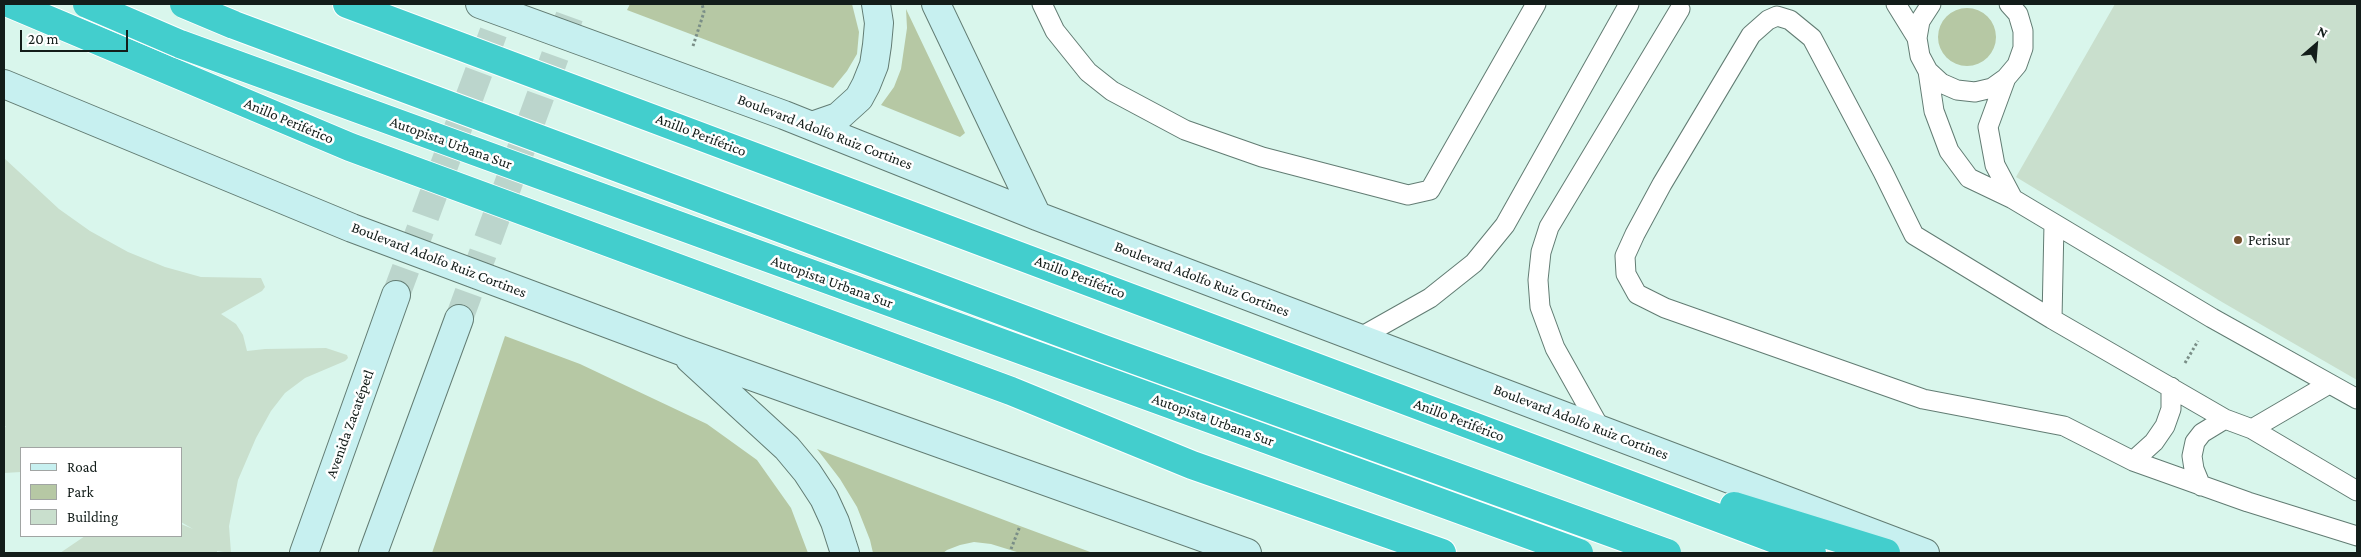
<!DOCTYPE html>
<html>
<head>
<meta charset="utf-8">
<style>
	body { margin:0 }
	#map { position:relative; width:2361px; height:557px; overflow:hidden; background:#d9f6ec; font-family:"Crimson Pro",serif }
	canvas { display:block }
	.frame { position:absolute; inset:0; border:5px solid #131d1a; pointer-events:none }
	.legend { position:absolute; left:20px; top:447px; width:162px; height:90px; box-sizing:border-box; background:#fff; border:1px solid #a1a5a3; margin:0; padding:6px 9px; list-style:none; font-size:15px; color:#131d1a }
	.legend li { display:flex; align-items:center; gap:10px; height:25px }
	.legend b { width:25px; border:1px solid #a1a5a3 }
	.north { position:absolute; left:2291px; top:20px; width:50px; height:50px; -webkit-text-stroke:4px #fff; paint-order:stroke; rotate:27deg; font-size:14px; font-weight:700; line-height:20px; text-align:center; color:#131d1a }
	.north::after { content:''; display:block; margin:auto; width:18px; height:22px; background:#131d1a; clip-path:polygon(50% 0,100% 100%,50% 72%,0 100%) }
	.scale { position:absolute; left:20px; top:30px; width:108px; height:22px; box-sizing:border-box; border:2px solid #131d1a; border-top:0; padding-left:6px; font-size:15px; line-height:18px; white-space:nowrap; color:#131d1a; -webkit-text-stroke:4px #fff; paint-order:stroke }
</style>
</head>
<body>
<div id="map">
<canvas width="2361" height="557"></canvas>
<div class="frame"></div>
<ul class="legend">
<li><b style="height:6px;background:#c7f0f0"></b>Road</li>
<li><b style="height:14px;background:#b6c8a4"></b>Park</li>
<li><b style="height:14px;background:#c9dfcd"></b>Building</li>
</ul>
<div class="north">N</div>
<div class="scale">20 m</div>
</div>
<script>
const g = document.querySelector('canvas').getContext('2d');
g.lineJoin = 'round';
function fill(path, color) { g.fillStyle = color; g.fill(path, 'evenodd'); }
const poly = rows => new Path2D(rows.map(r => 'M' + r).join(''));
function strokePath(path, color, width, dash) { g.strokeStyle = color; g.lineWidth = width; g.lineCap = dash ? 'butt' : 'round'; g.setLineDash(dash || []); g.stroke(path); }
function drawText(font, color, halo, rows, align = 'center') {
  g.font = font + ' "Crimson Pro",serif'; g.lineWidth = 5; g.setLineDash([]); g.textBaseline = 'middle'; g.strokeStyle = halo; g.fillStyle = color; for (const [text, x, y, turn = 0] of rows) {
    g.save(); g.translate(x, y); g.rotate((+turn || 0) * Math.PI / 180); g.textAlign = isNaN(turn) ? turn : align; if (halo) g.strokeText(text, 0, 0); g.fillText(text, 0, 0); g.restore();
  }
}
fill(poly([
	[630,4,852,4,859,32,857,54,847,71,833,88,627,10],
	'1938 37a29 29 0 1 1 58 0a29 29 0 1 1-58 0Z',
	[906,9,965,133,960,137,881,105,894,87,901,69,907,28],
	[505,336,580,364,707,424,757,460,791,508,808,553,432,553],
	[817,449,1020,526,1093,553,1020,553,991,544,974,542,960,545,947,550,943,553,873,553,870,540,857,507,840,479]
]), '#b6c8a4');
fill(poly([
	[2115,4,2357,4,2357,380,2222,302,2016,177],
	[4,158,59,209,90,231,128,252,165,267,201,277,261,278,265,287,262,291,221,314,236,324,243,335,247,351,265,349,326,348,347,355,348,358,345,361,305,378,285,393,271,411,256,438,238,480,229,526,231,553,217,551,217,553,60,553,85,536,181,536,181,524,193,529,181,522,181,448,21,448,21,472,4,473,4,429,6,426,4,427]
]), '#c9dfcd');
strokePath(poly([
	[396,295,504,4],
	[459,319,574,4]
]), '#bbd5cc', 28, [28, 14]);
const lane = poly([
	[1042,4,1055,31,1088,72,1112,91,1185,130,1262,157,1408,195,1430,190,1536,4],
	[1896,4,1917,38],
	[1931,4,1920,21,1917,38,1920,56,1928,71,1941,83,1957,90,1975,92,1992,88,2006,78,2017,65,2023,48,2023,31,2018,14,2009,4],
	[1928,71,1934,111,1949,151,1969,178,2013,199,1995,165,1988,127,2006,78],
	[2013,199,2212,318,2357,399],
	[2052,319,2054,224],
	[1359,338,1430,298,1474,263,1505,225,1629,4],
	[2252,429,2329,384],
	[1601,430,1555,348,1540,307,1538,280,1541,252,1549,227,1680,9],
	[2133,461,2154,442,2165,426,2171,409,2171,387],
	[2201,486,2194,469,2192,456,2195,442,2202,433,2225,419],
	[2357,491,2252,429,2225,419,2052,319,1914,235,1883,172,1812,38,1790,20,1777,16,1768,20,1751,35,1662,184,1635,234,1625,256,1626,274,1637,294,1665,308,1923,399,2064,426,2133,461,2248,502,2357,536]
]);
const secondary = poly([
	[480,4,784,115,1037,216,1925,553],
	[936,4,1037,216],
	[4,84,352,228,681,351,1247,553],
	[812,126,838,117,859,98,866,85,874,65,877,45,879,23,876,4],
	[690,359,787,448,807,472,824,498,835,522,845,553],
	[304,553,396,295],
	[373,553,459,319]
]);
const highway = poly([
	[11,4,350,147,1011,391,1192,465,1442,553],
	[347,4,1812,553],
	[1734,506,1886,553]
]);
strokePath(lane, '#627c73', 21);
strokePath(secondary, '#627c73', 30);
strokePath(highway, '#fff', 30);
strokePath(poly([
	[693,46,704,12,702,4],
	[2185,363,2198,341],
	[1011,549,1020,526]
]), '#7a8e87', 3, [2.5, 2.5]);
strokePath(lane, '#fff', 19);
strokePath(secondary, '#c7f0f0', 28);
strokePath(highway, '#43cecd', 28);
const highwayBridge = poly([
	[87,4,180,44,1579,553],
	[184,4,234,25,1104,349,1667,553]
]);
strokePath(highwayBridge, '#fff', 30, []);
strokePath(highwayBridge, '#43cecd', 28);
for (const [x, y, r, color] of [
	[2238,240,5,"#75502c"]
]) { const dot = new Path2D(); dot.arc(x, y, r, 0, 2 * Math.PI); g.fillStyle = color; g.fill(dot); strokePath(dot, '#fff', 2); }
drawText('15px', '#131d1a', '#fff', [
	["Anillo Periférico",289,121,23],
	["Boulevard Adolfo Ruiz Cortines",825,132,21],
	["Anillo Periférico",701,135,21],
	["Autopista Urbana Sur",451,143,20],
	["Boulevard Adolfo Ruiz Cortines",439,260,21],
	["Anillo Periférico",1080,277,21],
	["Boulevard Adolfo Ruiz Cortines",1202,279,21],
	["Autopista Urbana Sur",832,282,20],
	["Autopista Urbana Sur",1213,420,20],
	["Anillo Periférico",1459,420,21],
	["Boulevard Adolfo Ruiz Cortines",1581,422,21],
	["Avenida Zacatépetl",350,424,-70]
]);
drawText('15px', '#131d1a', '#fff', [
	["Perisur",2248,240]
], 'left');
</script>
</body>
</html>
